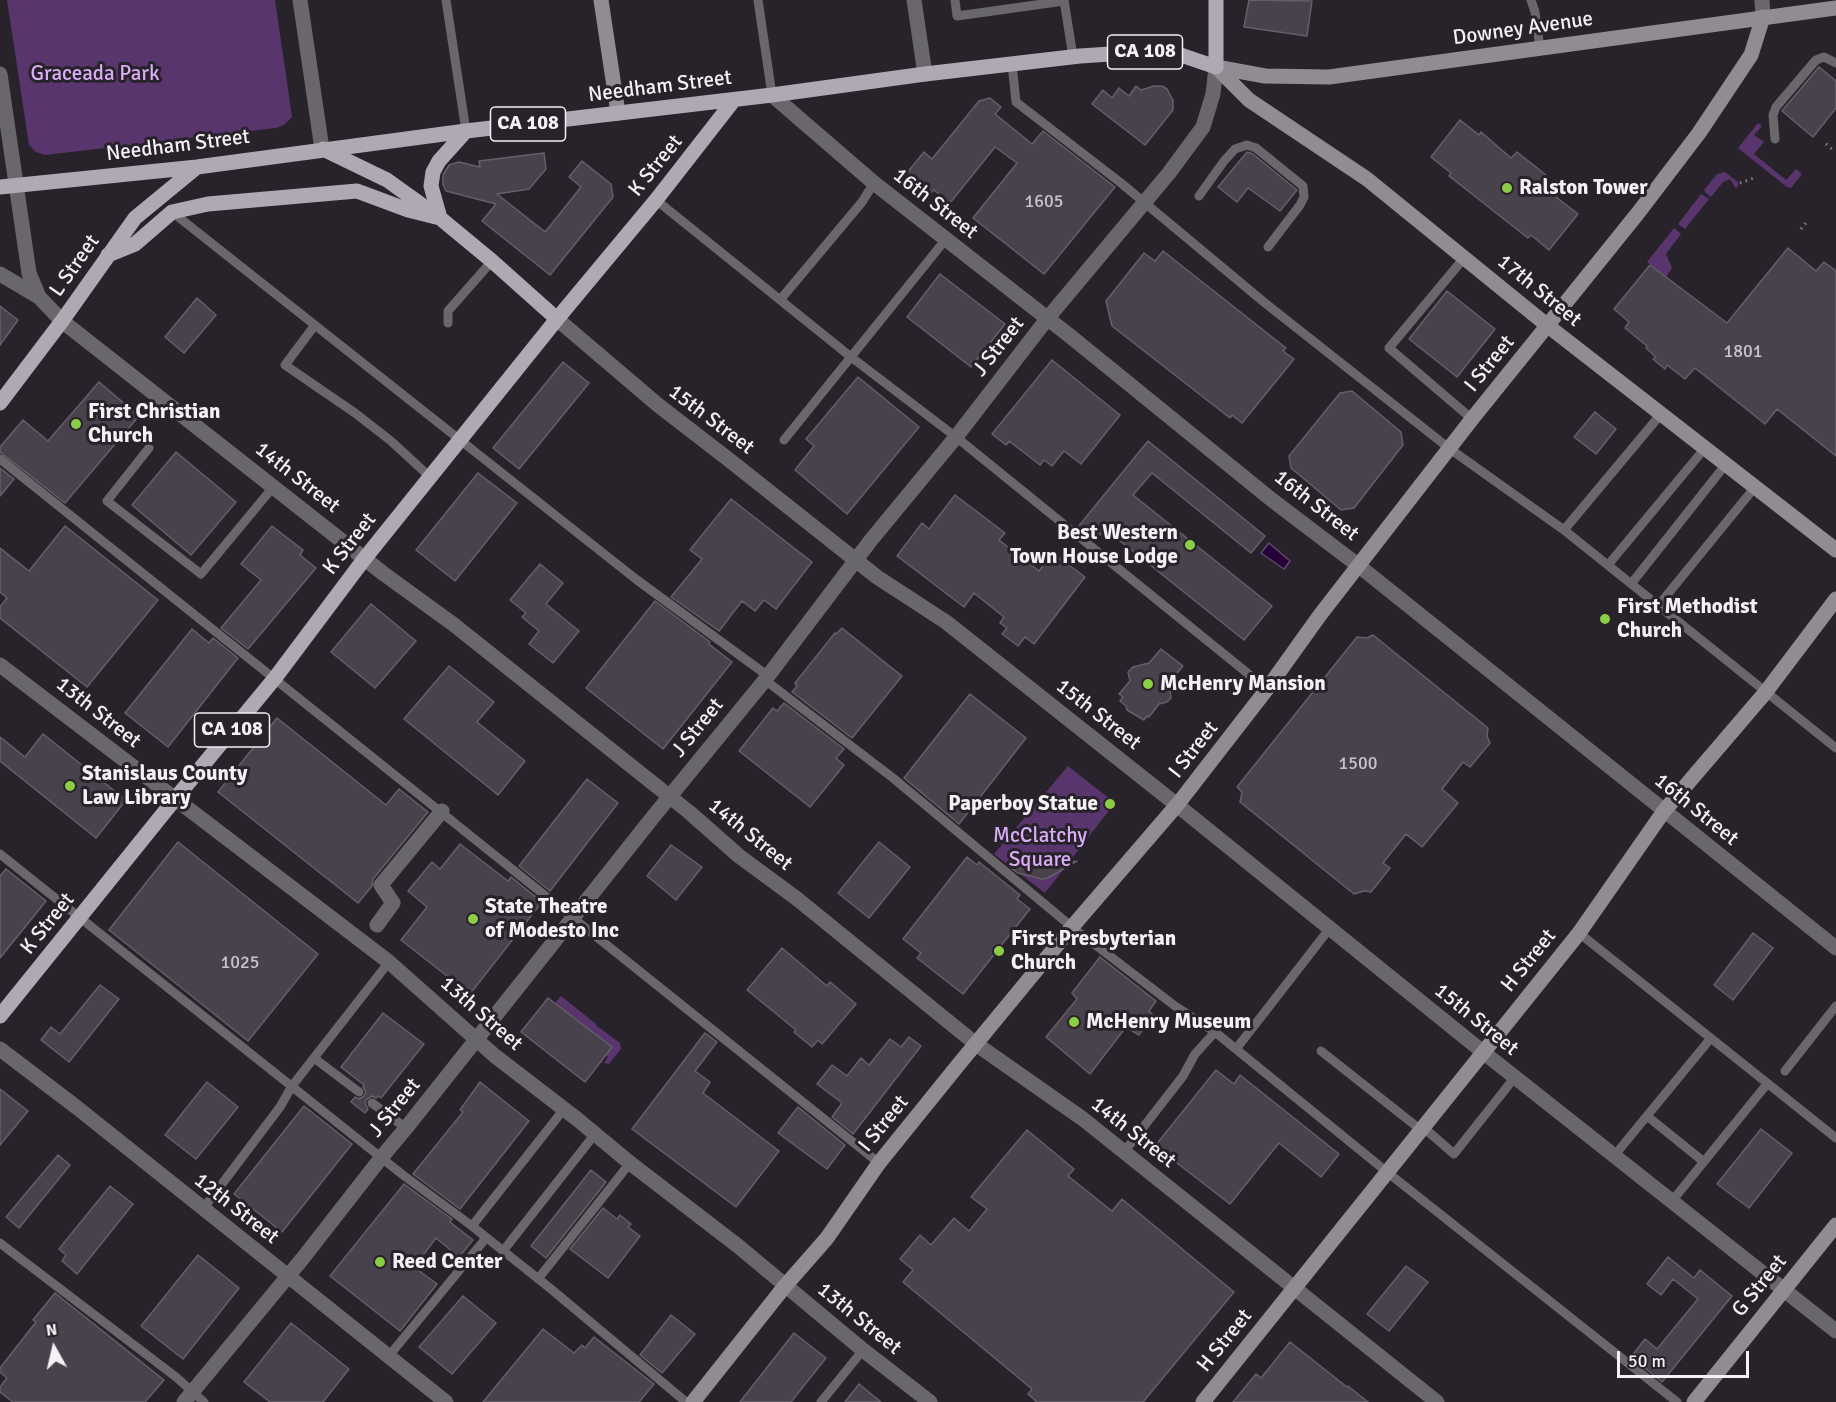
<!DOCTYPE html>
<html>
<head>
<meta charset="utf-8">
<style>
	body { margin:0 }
	#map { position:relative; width:1836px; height:1402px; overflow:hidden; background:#28222b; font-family:Signika,sans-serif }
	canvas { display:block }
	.north { position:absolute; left:24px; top:1318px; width:60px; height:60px; -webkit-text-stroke:4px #28222b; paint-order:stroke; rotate:352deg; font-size:16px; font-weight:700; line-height:24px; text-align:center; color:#f4f0f6 }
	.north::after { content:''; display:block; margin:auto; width:21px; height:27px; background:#f4f0f6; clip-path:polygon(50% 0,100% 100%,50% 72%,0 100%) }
	.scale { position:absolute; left:1617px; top:1351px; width:132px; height:27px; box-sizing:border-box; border:3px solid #f4f0f6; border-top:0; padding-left:8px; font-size:18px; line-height:21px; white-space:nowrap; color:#f4f0f6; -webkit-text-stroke:4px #28222b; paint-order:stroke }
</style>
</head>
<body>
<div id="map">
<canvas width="1836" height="1402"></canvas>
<div class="north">N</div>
<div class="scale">50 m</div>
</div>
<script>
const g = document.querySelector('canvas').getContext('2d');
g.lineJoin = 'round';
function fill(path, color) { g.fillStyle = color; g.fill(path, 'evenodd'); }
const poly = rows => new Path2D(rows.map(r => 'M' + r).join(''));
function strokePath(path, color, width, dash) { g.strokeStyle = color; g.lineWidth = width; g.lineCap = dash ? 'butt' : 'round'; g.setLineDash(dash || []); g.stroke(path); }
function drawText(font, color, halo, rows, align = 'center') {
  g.font = font + ' Signika,sans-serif'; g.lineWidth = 6; g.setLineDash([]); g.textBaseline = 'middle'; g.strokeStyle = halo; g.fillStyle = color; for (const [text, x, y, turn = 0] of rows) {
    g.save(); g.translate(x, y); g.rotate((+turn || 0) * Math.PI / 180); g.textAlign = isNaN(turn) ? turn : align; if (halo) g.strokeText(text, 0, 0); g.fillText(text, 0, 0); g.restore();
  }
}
fill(poly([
	[7,0,275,0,292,117,284,125,276,128,45,155,36,152,29,145],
	[1758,123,1762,126,1754,135,1764,142,1754,154,1786,180,1796,169,1802,174,1791,188,1787,187,1738,148],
	[1725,172,1739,183,1736,189,1730,179,1723,182,1711,197,1706,193,1704,190,1717,174],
	[1701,194,1709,199,1685,229,1678,224],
	[1674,228,1681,234,1666,254,1672,268,1666,277,1647,262],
	[1068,766,1115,803,1045,893,994,854],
	[561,996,596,1024,597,1026,620,1043,621,1049,609,1064,604,1063,608,1057,606,1055,612,1047,555,1003]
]), '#59356e');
const water = poly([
	[1269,543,1290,561,1284,569,1261,553,1269,543]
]);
fill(water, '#250037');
strokePath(water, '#634870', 1.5);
const building = poly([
	[1249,0,1312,1,1307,36,1244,27,1249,0],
	[1819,67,1836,81,1836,108,1813,137,1782,111,1819,67],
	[1136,86,1141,90,1154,86,1162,86,1167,89,1173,100,1173,110,1145,145,1092,104,1103,90,1112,98,1119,88,1129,96,1136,86],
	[990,98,1001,107,995,114,1032,144,1043,131,1115,187,1044,274,973,218,1017,163,995,147,950,203,934,190,931,193,906,174,924,152,932,159,979,101,990,98],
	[1460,120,1479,135,1481,132,1511,158,1517,152,1546,175,1541,182,1558,195,1556,197,1578,214,1549,250,1531,235,1528,238,1449,176,1451,173,1431,157,1460,120],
	[1247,152,1253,154,1297,190,1280,211,1248,188,1237,202,1218,187,1247,152],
	[544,153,546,169,529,189,497,194,544,231,546,231,581,187,569,177,582,161,611,184,613,197,550,275,482,221,496,204,446,191,443,185,443,175,449,165,459,162,480,167,479,161,544,153],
	[1788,248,1816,271,1824,262,1836,271,1836,456,1777,409,1765,424,1695,368,1685,379,1667,365,1665,369,1653,359,1656,357,1646,348,1647,346,1625,328,1629,322,1614,309,1650,265,1727,323,1788,248],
	[1163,251,1286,348,1283,351,1294,359,1242,423,1232,415,1230,418,1112,326,1106,301,1144,253,1155,261,1163,251],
	[940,274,1005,324,971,367,907,317,940,274],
	[1447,291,1495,329,1457,377,1409,339,1447,291],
	[197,298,216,315,184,353,165,337,197,298],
	[0,306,18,320,0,345,0,306],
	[1052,360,1120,415,1081,464,1064,451,1052,466,1044,460,1040,465,1009,441,1006,445,992,434,1052,360],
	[563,362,589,383,519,469,493,448,563,362],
	[858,377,919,427,847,514,795,470,814,446,806,439,858,377],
	[99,382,139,416,65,503,0,452,0,447,23,420,48,441,99,382],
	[1352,391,1401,432,1403,445,1354,508,1341,510,1291,468,1289,456,1340,393,1352,391],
	[1595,412,1616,429,1596,454,1574,437,1595,412],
	[1148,441,1265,536,1251,553,1152,473,1133,495,1272,606,1244,640,1105,529,1095,541,1078,527,1148,441],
	[176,452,236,502,191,555,132,505,176,452],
	[0,468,14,479,0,496,0,468],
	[478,473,517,503,455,581,416,550,478,473],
	[955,495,1005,533,999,540,1039,571,1053,553,1085,577,1034,644,1025,637,1018,646,1002,634,1007,628,1000,623,1004,617,974,593,964,607,897,556,922,523,929,529,955,495],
	[731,499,812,562,776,609,764,600,755,611,742,601,719,631,671,597,702,559,690,550,731,499],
	[65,526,158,600,87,687,0,618,0,607,7,598,0,592,0,548,29,571,65,526],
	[272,526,303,550,300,555,316,568,248,649,221,628,261,580,241,564,272,526],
	[540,564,563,583,546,604,579,631,553,663,529,644,539,631,522,617,526,613,510,600,540,564],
	[655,601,710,642,709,644,732,662,663,749,586,688,655,601],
	[371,604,416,641,375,688,331,652,371,604],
	[842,628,902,676,852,738,792,692,797,686,795,683,835,633,836,634,842,628],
	[192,629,209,643,213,638,238,658,168,747,125,713,192,629],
	[1373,635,1488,728,1487,736,1490,743,1470,767,1463,762,1442,789,1458,803,1422,847,1406,834,1383,863,1390,868,1371,892,1364,891,1354,894,1240,802,1242,792,1237,787,1357,637,1367,638,1373,635],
	[1161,649,1183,666,1169,683,1171,698,1167,702,1159,704,1149,717,1147,716,1144,720,1127,710,1126,706,1120,701,1123,697,1119,694,1130,681,1128,672,1133,667,1149,663,1161,649],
	[449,666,494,702,477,722,525,761,498,795,404,719,449,666],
	[970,694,1026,738,959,824,904,778,970,694],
	[784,703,844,749,836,758,844,765,810,807,739,751,773,708,777,711,784,703],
	[277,718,386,805,399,789,428,812,373,879,372,886,358,903,218,792,277,718],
	[43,734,126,800,96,838,0,761,0,737,25,757,43,734],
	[587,779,618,803,550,891,519,866,587,779],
	[178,842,318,954,248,1041,109,930,178,842],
	[879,842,910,867,869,918,838,893,879,842],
	[460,844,508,881,511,877,542,902,470,994,401,940,427,907,408,891,432,862,440,869,460,844],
	[671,845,702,867,676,900,647,876,671,845],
	[967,857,977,865,979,862,1020,895,1017,899,1030,909,963,994,917,958,921,953,903,939,967,857],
	[1077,861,1048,878,1042,879,1018,873,1012,869,1077,861],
	[6,869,46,901,0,958,0,876,6,869],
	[1753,933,1773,948,1733,1000,1714,985,1753,933],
	[782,948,827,986,830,982,856,1004,822,1044,818,1040,812,1047,794,1032,796,1030,747,990,782,948],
	[1100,957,1156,1001,1149,1011,1153,1015,1139,1035,1126,1027,1090,1074,1046,1037,1077,999,1072,993,1100,957],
	[100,985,119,999,69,1062,41,1040,51,1027,60,1034,100,985],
	[548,998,612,1047,585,1082,521,1032,548,998],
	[383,1013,424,1044,381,1098,378,1096,376,1098,372,1096,367,1099,365,1103,368,1109,365,1113,351,1102,355,1097,359,1099,364,1096,366,1092,363,1087,364,1085,341,1067,383,1013],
	[705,1033,717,1042,695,1071,710,1082,703,1093,779,1151,736,1207,632,1129,705,1033],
	[909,1037,921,1046,853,1134,832,1117,842,1103,817,1084,832,1065,847,1076,861,1058,869,1065,890,1039,901,1047,909,1037],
	[1216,1070,1234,1084,1240,1075,1339,1154,1321,1177,1279,1143,1230,1204,1155,1146,1216,1070],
	[207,1082,238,1107,196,1159,165,1135,207,1082],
	[480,1082,529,1121,460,1209,413,1174,463,1112,460,1110,480,1082],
	[0,1089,28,1111,0,1145,0,1089],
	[304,1106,352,1144,282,1232,234,1194,304,1106],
	[798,1107,845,1145,827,1169,778,1133,798,1107],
	[1761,1129,1792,1153,1749,1208,1717,1184,1761,1129],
	[1027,1130,1074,1169,1068,1176,1112,1211,1122,1199,1234,1292,1143,1402,1037,1402,1028,1394,1032,1389,903,1282,913,1270,900,1259,920,1235,931,1245,954,1218,969,1231,987,1209,971,1197,1027,1130],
	[58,1155,70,1165,19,1228,6,1217,58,1155],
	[591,1170,606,1182,546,1258,531,1246,591,1170],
	[404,1184,452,1219,450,1222,473,1240,459,1257,436,1238,414,1267,437,1284,400,1331,330,1276,404,1184],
	[110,1186,133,1204,77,1274,62,1261,66,1255,59,1249,110,1186],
	[603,1208,617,1219,620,1215,631,1224,628,1227,640,1236,608,1278,570,1249,603,1208],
	[198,1255,239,1288,183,1359,141,1326,198,1255],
	[1668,1257,1694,1278,1700,1270,1732,1296,1662,1382,1631,1357,1645,1339,1657,1349,1698,1299,1673,1279,1661,1295,1647,1284,1668,1257],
	[1406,1266,1428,1282,1389,1331,1367,1314,1406,1266],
	[55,1293,164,1380,145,1402,13,1402,0,1392,0,1387,7,1378,0,1372,0,1368,36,1322,33,1320,55,1293],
	[463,1296,496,1323,452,1374,419,1347,463,1296],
	[671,1315,695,1334,662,1373,640,1355,671,1315],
	[291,1323,349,1369,323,1402,270,1402,244,1382,291,1323],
	[543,1329,574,1353,582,1345,585,1348,594,1337,654,1384,639,1402,483,1402,543,1329],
	[794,1333,826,1358,791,1402,740,1402,794,1333],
	[1290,1342,1347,1387,1348,1386,1368,1402,1233,1402,1256,1374,1261,1378,1290,1342],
	[859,1384,881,1402,845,1402,859,1384]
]);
fill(building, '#48424c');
strokePath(building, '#665f6a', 1.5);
strokePath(poly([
	[1826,144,1834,151],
	[1740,183,1754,178],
	[1801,229,1808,220]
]), '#858087', 3, [1.5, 4.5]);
strokePath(poly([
	[446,0,466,131],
	[758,0,772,95],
	[955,0,957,16,1064,1],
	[1064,0,1073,57],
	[1531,0,1535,12,1540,48],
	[1012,64,1016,102,1121,183,1265,303,1450,449,1564,530,1836,748],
	[1775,139,1773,115,1776,107,1816,60,1824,57,1836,63],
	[1199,196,1224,161,1235,149,1247,145,1256,148,1303,186,1304,197,1300,205,1268,247],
	[656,200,851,357,956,437,1267,689],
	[172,212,637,580,768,676],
	[1464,258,1389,348,1472,419],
	[780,300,862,202,874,183],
	[448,323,448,311,492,261],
	[315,325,285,365,355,413,391,441,430,477],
	[784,440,946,239],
	[149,448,107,501,201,574,274,486],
	[0,459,879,1163],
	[1564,530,1661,414],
	[1608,565,1705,448],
	[1631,584,1726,464],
	[1658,606,1755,487],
	[765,680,893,778,1072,927,1175,1006,1215,1032,1387,1172,1677,1402],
	[0,854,403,1175,472,1226,551,1289,686,1402],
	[1579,933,1836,1138],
	[1236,1049,1330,928],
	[1321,1051,1421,1130],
	[314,1058,359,1092],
	[1785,1071,1836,1006],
	[372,1103,406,1128],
	[1647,1116,1704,1162],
	[1423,1127,1454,1154,1515,1077],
	[1124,1152,1183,1076,1195,1054,1215,1032],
	[1614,1156,1711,1038],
	[1672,1201,1767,1084],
	[203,1209,280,1107,292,1086,389,962],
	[472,1226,564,1109],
	[0,1243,176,1377,204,1402],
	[503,1251,595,1134],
	[538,1279,630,1163],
	[388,1357,486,1238],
	[821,1402,863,1350]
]), '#6a676c', 9);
strokePath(poly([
	[300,0,322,149],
	[914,0,925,74],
	[1762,0,1763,17],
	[0,74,29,273,39,297],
	[772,95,874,183,1070,336,1272,500,1359,566,1836,948],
	[0,274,39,297,62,321,384,574,453,624,689,812,739,856,796,898,976,1044,1083,1119,1437,1402],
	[557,319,658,405,728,459,877,577,946,622,1177,805,1483,1052,1836,1331],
	[0,665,389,962,495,1056,577,1119,630,1163,738,1246,863,1350,930,1402],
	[377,925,393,903,381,885,442,811],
	[0,1049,75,1106,446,1402],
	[184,1402,303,1258,381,1158,406,1128,653,817,765,680,871,540,956,437,1047,319,1169,173,1203,127,1213,94,1216,67]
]), '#6a676c', 15);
strokePath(poly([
	[601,0,618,113],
	[1216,67,1249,100,1367,179,1548,326,1836,550],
	[1216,67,1265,76,1329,77,1836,8],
	[693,1402,785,1286,827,1238,879,1163,959,1064,1072,927,1177,805,1267,689,1320,615,1472,419,1638,213,1699,133,1751,55,1763,17],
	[1203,1402,1579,933,1664,811,1765,693,1836,599],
	[1694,1402,1836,1225]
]), '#918c94', 15);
strokePath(poly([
	[323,149,387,180,440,218,492,261,557,319],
	[0,187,197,167,466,131,772,95,925,74,1080,56,1156,51,1175,53,1216,67,1216,0],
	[108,255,135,244,172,212,208,204,357,191,408,210,440,218,431,186,433,172,439,161,466,131],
	[0,403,62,321,135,218,197,167],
	[0,1016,175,799,275,678,365,558,557,319,656,200,734,100]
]), '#afa9b4', 15);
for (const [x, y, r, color] of [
	[1507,188,6,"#8bce46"],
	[76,424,6,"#8bce46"],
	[1190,545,6,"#8bce46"],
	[1605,619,6,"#8bce46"],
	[1148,684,6,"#8bce46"],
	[70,786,6,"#8bce46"],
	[1110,804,6,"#8bce46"],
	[473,919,6,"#8bce46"],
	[999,951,6,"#8bce46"],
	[1074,1022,6,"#8bce46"],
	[380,1262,6,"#8bce46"]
]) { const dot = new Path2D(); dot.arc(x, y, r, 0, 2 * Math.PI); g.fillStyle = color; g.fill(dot); strokePath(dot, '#28222b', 2); }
drawText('18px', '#c9c4cc', null, [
	["1605",1044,202],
	["1801",1743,352],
	["1500",1358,764],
	["1025",240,963]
]);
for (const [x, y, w] of [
	[1145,52,75],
	[528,124,75],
	[232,730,75]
]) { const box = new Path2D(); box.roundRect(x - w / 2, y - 17, w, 34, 4.5); g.fillStyle = '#28222b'; g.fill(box); strokePath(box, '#f4f0f6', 1.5); }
drawText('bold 20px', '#f4f0f6', null, [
	["CA 108",1145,52],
	["CA 108",528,124],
	["CA 108",232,730]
]);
drawText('21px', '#f4f0f6', '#28222b', [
	["Downey Avenue",1523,29,-8],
	["Needham Street",660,87,-7],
	["Needham Street",178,146,-7],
	["K Street",656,166,-51],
	["16th Street",935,204,38],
	["L Street",75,266,-55],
	["17th Street",1539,291,39],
	["J Street",999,347,-52],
	["I Street",1490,364,-51],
	["15th Street",711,420,37],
	["14th Street",297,478,38],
	["16th Street",1316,506,38],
	["K Street",350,544,-52],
	["13th Street",98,713,38],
	["15th Street",1098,715,38],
	["J Street",698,728,-51],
	["I Street",1194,750,-52],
	["16th Street",1696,810,39],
	["14th Street",750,835,39],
	["K Street",48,924,-51],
	["H Street",1529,961,-51],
	["13th Street",481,1014,41],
	["15th Street",1476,1020,39],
	["J Street",395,1108,-51],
	["I Street",884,1124,-51],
	["14th Street",1133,1133,38],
	["12th Street",236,1209,38],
	["G Street",1760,1286,-51],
	["13th Street",859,1319,39],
	["H Street",1225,1341,-51]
]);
drawText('21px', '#d9adf5', '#28222b', [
	["Graceada Park",95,74],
	["McClatchy",1040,836],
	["Square",1040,860]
]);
drawText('bold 21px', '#f4f0f6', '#28222b', [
	["Ralston Tower",1519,188],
	["First Christian",88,412],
	["Church",88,436],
	["Best Western",1178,533,"right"],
	["Town House Lodge",1178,557,"right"],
	["First Methodist",1617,607],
	["Church",1617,631],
	["McHenry Mansion",1160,684],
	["Stanislaus County",82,774],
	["Law Library",82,798],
	["Paperboy Statue",1098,804,"right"],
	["State Theatre",485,907],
	["of Modesto Inc",485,931],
	["First Presbyterian",1011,939],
	["Church",1011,963],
	["McHenry Museum",1086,1022],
	["Reed Center",392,1262]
], 'left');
</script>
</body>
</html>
